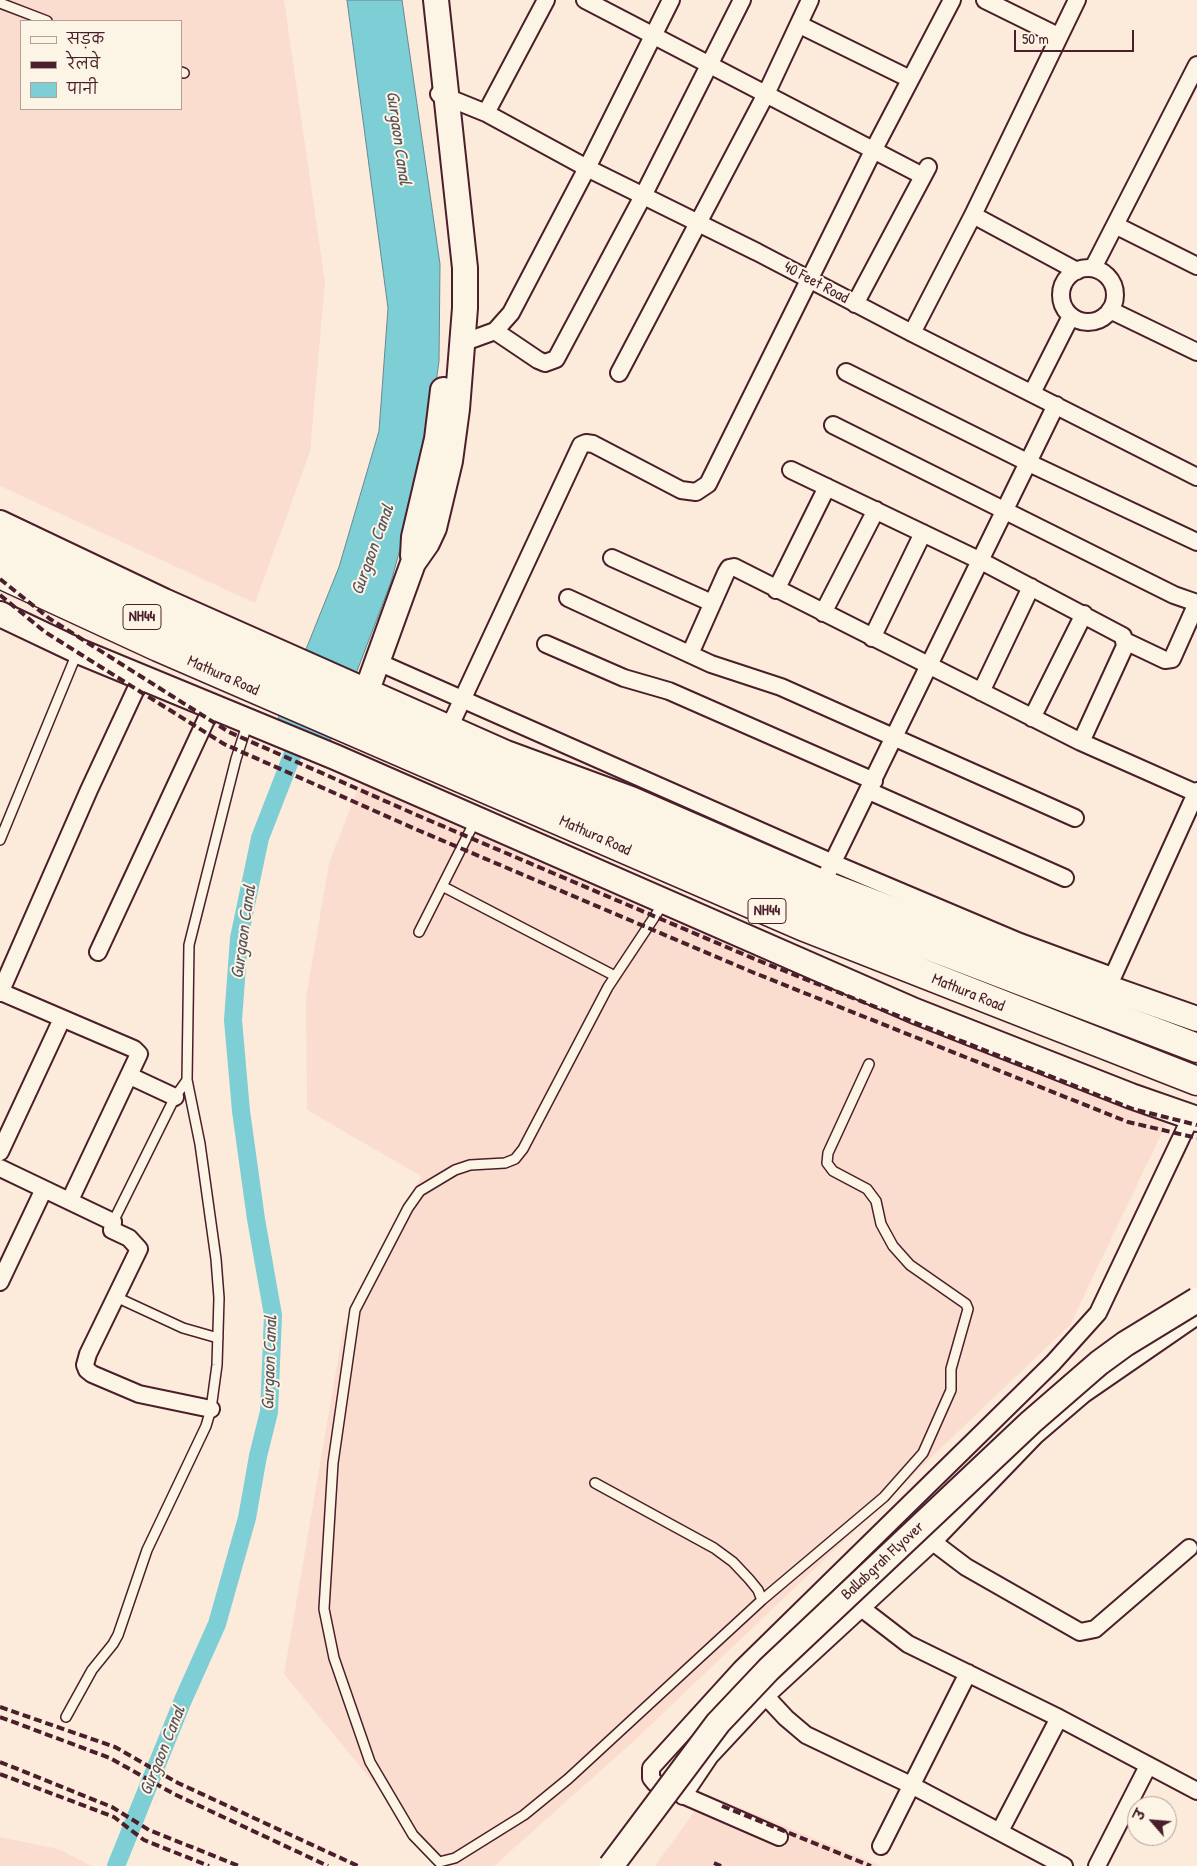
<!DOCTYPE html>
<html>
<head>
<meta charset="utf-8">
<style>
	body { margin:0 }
	#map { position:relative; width:1197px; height:1866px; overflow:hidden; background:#fceadb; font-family:"Patrick Hand","Playpen Sans Deva",sans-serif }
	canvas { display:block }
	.legend { position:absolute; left:20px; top:20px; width:162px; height:90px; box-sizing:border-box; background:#fcf5e5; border:1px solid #b59f9b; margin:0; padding:6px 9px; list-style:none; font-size:15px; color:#4a1f2b }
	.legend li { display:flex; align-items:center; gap:10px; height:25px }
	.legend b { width:25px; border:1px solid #b59f9b }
	.north { position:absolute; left:1127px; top:1796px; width:50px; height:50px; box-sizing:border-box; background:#fcf5e5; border:1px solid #b59f9b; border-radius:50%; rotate:297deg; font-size:14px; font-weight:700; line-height:20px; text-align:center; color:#4a1f2b }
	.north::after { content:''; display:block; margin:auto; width:18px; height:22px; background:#4a1f2b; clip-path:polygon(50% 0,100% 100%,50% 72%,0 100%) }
	.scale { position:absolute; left:1014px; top:30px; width:120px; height:22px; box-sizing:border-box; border:2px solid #4a1f2b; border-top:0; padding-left:6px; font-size:15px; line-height:18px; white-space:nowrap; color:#4a1f2b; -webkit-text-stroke:4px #fcf5e5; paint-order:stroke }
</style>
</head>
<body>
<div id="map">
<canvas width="1197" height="1866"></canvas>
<ul class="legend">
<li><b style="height:6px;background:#fcf5e5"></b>सड़क</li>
<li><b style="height:6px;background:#4a1f2b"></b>रेलवे</li>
<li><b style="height:14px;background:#7dced5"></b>पानी</li>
</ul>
<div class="north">उ</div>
<div class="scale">50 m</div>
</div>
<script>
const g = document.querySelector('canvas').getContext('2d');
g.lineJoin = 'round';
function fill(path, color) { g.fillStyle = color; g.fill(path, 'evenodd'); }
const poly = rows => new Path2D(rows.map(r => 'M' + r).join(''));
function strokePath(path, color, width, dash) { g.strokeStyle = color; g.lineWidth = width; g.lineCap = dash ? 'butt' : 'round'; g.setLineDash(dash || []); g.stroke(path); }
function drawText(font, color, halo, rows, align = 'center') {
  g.font = font + ' "Patrick Hand",sans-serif'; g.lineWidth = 4; g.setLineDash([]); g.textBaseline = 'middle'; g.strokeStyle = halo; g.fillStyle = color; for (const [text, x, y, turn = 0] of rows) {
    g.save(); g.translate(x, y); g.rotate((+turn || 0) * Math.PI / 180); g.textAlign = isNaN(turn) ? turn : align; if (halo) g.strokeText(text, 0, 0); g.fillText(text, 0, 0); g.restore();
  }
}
fill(poly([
	[0,0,284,0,325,282,310,452,255,603,0,486],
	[21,21,181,21,181,109,21,109],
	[360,783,1169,1118,1070,1325,635,1740,494,1866,442,1866,284,1674,343,1330,421,1176,307,1110,306,998,329,863],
	[707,1794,881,1866,655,1866],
	[0,1837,58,1849,92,1866,0,1866]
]), '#fbddcf');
const water = poly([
	[347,0,402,0,440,264,439,361,426,454,391,582,325,755,272,734,339,567,379,431,388,308,347,0]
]);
fill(water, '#7dced5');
strokePath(water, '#698891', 1);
strokePath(poly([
	[116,1866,183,1700,217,1624,247,1518,258,1456,269,1412,273,1315,256,1219,241,1111,233,1020,239,938,260,838,302,730]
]), '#7dced5', 18);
const service = poly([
	[0,3,47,21],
	[181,72,184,73],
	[0,840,77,653],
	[442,886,615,976],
	[665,901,608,987,523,1149,515,1159,505,1163,470,1165,455,1170,420,1191,408,1208,355,1310,333,1463,324,1609,334,1658,370,1762,413,1835,439,1862,455,1858,524,1815,568,1779,762,1600,884,1497,923,1453,951,1390,951,1369,968,1309,966,1304,910,1265,893,1246,881,1224,876,1201,867,1189,833,1171,827,1163,828,1153,869,1064],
	[419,932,475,821],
	[113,1222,175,1097,187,1080,189,945,236,759,248,722],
	[116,1297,183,1328,218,1338],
	[595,1483,714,1548,733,1562,749,1579,758,1590,762,1600],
	[66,1717,92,1670,113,1644,118,1635,147,1550,206,1426,211,1409,217,1365,219,1298,216,1259,200,1144,187,1080]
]);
const minor = poly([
	[585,0,923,176],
	[985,0,1058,36],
	[800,25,910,79],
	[439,94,486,113,587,168,757,252,912,333,1197,477],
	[486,113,546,0],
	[973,215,1077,271],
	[1115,225,1197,266],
	[1093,268,1197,65],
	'1061 295a27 27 0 1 1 54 0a27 27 0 1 1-54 0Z',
	[855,304,928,167],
	[1110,310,1197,352],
	[495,331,538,360,545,363,556,359,643,196,742,0],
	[912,333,973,215,1077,0],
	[462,343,495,331,511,313,587,168,671,0],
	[846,372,1029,463,1197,542],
	[619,373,766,94,810,0],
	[1032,393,1071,316],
	[833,425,1174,595,1197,603,1172,659,1165,660,1125,641],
	[791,470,981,561,1123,636,1125,646,1081,742],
	[612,558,712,603],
	[776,590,827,487],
	[568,598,711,664,781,687,1075,818],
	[823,613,876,510],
	[872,638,923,533],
	[546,644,624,678,669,691,874,781],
	[690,654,726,573,729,568,734,567,1081,742,1196,793],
	[378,662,833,863,1020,942,1112,976],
	[981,692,1031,587],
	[1032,718,1084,614],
	[449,728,581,445,586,443,593,444,681,490,696,492,708,484,873,151,952,0],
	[869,791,1065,878],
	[828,872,1056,405],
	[98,952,212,707],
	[1109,985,1197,791],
	[1,992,134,1049,139,1054,70,1200],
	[0,993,89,790,142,676],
	[130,1076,175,1097],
	[0,1152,62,1019],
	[0,1168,113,1222,112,1230,129,1238,139,1249,88,1354,85,1365,87,1370,92,1374,139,1394,211,1409],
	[0,1282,44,1189],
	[933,1542,966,1567,1080,1632,1095,1629,1189,1548],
	[860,1607,908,1644,1059,1718,1197,1791],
	[759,1689,786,1718,806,1735,913,1786,1064,1866],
	[683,1796,710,1756,766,1696,933,1542,1035,1436,1084,1394,1197,1316],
	[1000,1831,1059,1718],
	[779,1837,655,1783,651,1778,651,1768,741,1669,1053,1363,1098,1313,1191,1117],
	[881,1846,968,1673],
	[1097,1866,1148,1766]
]);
const secondary = poly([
	[0,523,164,601,506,753,631,799,824,883,978,942,1197,1019],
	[413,556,414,537,437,439,443,390],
	[0,614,78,651,335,757,915,1011,1131,1096,1197,1119],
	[367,690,413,563,427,543,434,528,450,461,457,409,465,308,465,268,436,0]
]);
const trunk = poly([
	[0,547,160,626,814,902,1197,1048],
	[0,574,158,647,802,926,1197,1081]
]);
strokePath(service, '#4a1f2b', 12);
strokePath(minor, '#4a1f2b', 20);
strokePath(secondary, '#4a1f2b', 28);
strokePath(trunk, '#4a1f2b', 31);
strokePath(service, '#fcf5e5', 9);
strokePath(minor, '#fcf5e5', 16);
strokePath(secondary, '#fcf5e5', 24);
strokePath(trunk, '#fcf5e5', 28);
strokePath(poly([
	[0,579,50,619,229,732,419,816,757,960,1133,1109,1197,1125],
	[0,595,45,632,224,744,413,828,752,972,1128,1122,1197,1138],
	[0,1707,115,1747,178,1783,358,1866],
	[0,1717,110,1758,174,1794,328,1866],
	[0,1762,112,1807,149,1830,239,1866],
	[0,1774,114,1817,144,1840,209,1866],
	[722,1806,871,1866],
	[714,1863,721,1866]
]), '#4a1f2b', 4, [8, 4]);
const secondaryBridge = poly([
	[611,1866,718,1723,769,1669,1031,1422,1099,1363,1125,1344,1197,1300]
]);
strokePath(secondaryBridge, '#4a1f2b', 28, []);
strokePath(secondaryBridge, '#fcf5e5', 24);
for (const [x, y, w] of [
	[142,617,38],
	[767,911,38]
]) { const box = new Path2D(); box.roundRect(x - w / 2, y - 12.5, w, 25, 4); g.fillStyle = '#fcf5e5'; g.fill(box); strokePath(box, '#4a1f2b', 1); }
drawText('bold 15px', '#4a1f2b', null, [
	["NH44",142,617],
	["NH44",767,911]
]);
drawText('16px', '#4a1f2b', '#fcf5e5', [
	["40 Feet Road",816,283,28],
	["Mathura Road",223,676,24],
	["Mathura Road",595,836,24],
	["Mathura Road",968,993,22],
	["Ballabgrah Flyover",883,1561,-43]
]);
drawText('italic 18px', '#59545e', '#fcf5e5', [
	["Gurgaon Canal",398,138,82],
	["Gurgaon Canal",373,550,-70],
	["Gurgaon Canal",244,932,-82],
	["Gurgaon Canal",270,1363,-88],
	["Gurgaon Canal",163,1751,-68]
]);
</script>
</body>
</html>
